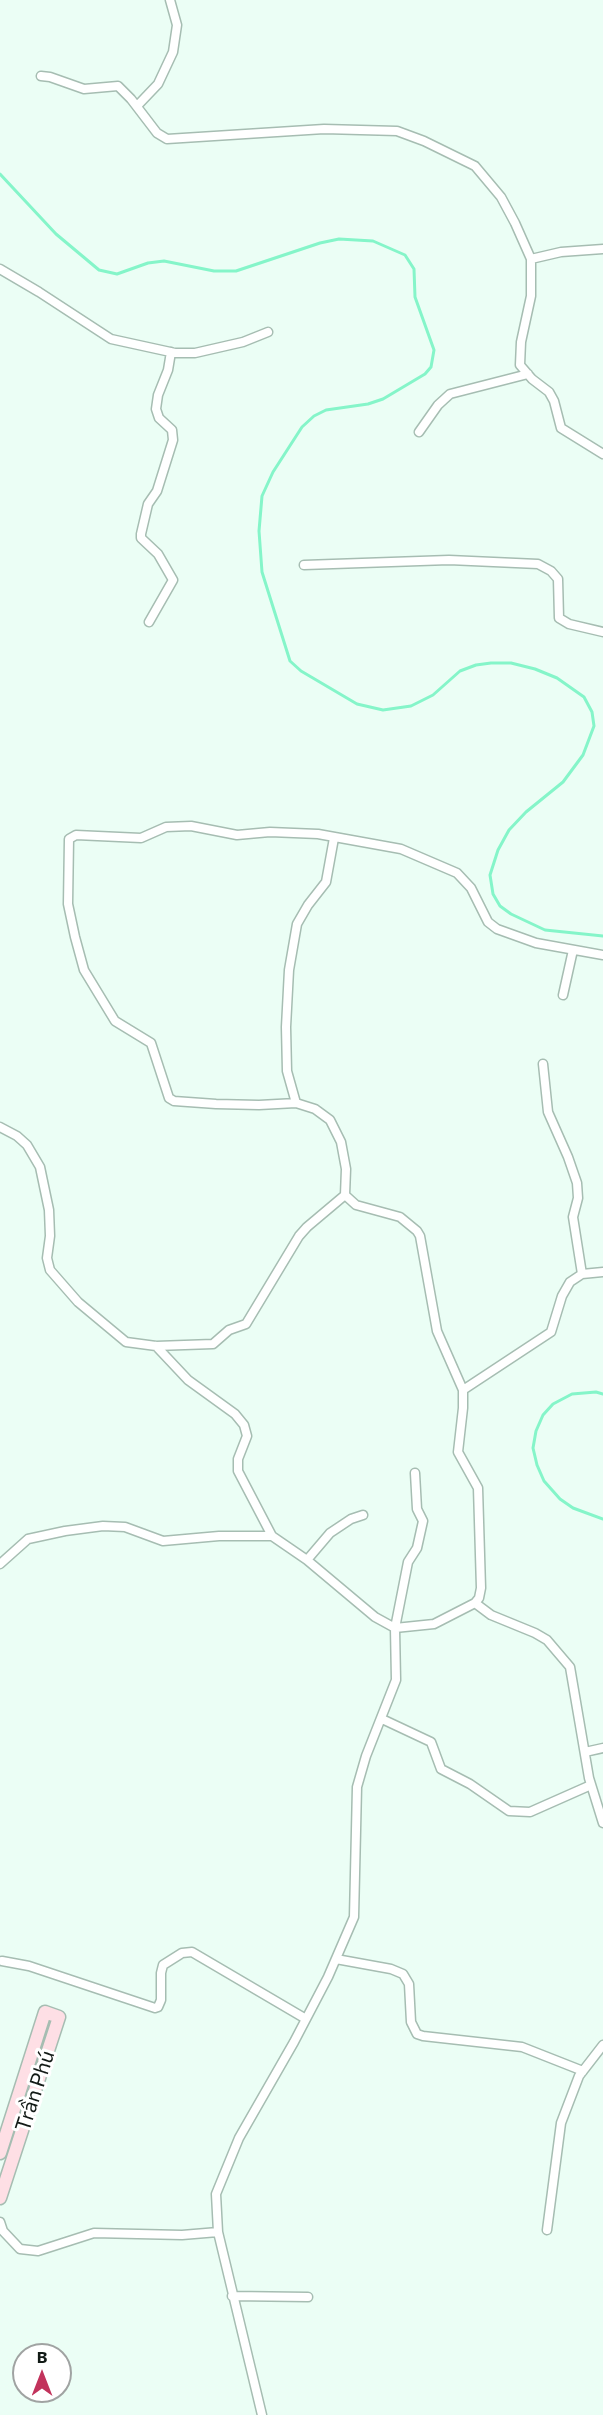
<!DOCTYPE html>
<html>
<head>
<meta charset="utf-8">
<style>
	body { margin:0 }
	#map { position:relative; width:603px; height:2415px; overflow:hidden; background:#ebfef5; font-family:Commissioner,sans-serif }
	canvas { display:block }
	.north { position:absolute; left:12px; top:2343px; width:60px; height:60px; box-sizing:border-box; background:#fff; border:2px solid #a0a3a2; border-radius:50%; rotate:0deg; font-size:16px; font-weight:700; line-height:24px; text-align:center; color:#121a16 }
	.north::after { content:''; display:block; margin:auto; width:21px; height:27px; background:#c2335c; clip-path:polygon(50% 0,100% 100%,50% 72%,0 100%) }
</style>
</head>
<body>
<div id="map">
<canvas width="603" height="2415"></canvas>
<div class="north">B</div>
</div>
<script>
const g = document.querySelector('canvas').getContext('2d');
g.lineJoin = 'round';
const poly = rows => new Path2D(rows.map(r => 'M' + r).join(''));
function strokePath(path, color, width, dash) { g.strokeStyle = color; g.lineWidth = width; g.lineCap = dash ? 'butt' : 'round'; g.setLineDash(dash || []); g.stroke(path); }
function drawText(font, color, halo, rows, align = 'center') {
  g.font = font + ' Commissioner,sans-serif'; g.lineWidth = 6; g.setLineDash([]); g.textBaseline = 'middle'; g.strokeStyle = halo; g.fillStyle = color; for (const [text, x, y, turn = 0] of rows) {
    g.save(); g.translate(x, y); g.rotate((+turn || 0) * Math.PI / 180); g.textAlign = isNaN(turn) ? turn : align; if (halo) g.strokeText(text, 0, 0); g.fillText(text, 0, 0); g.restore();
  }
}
strokePath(poly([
	[0,174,56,234,99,270,117,274,148,263,164,261,214,271,236,271,320,243,339,239,373,241,405,255,414,269,415,297,434,350,431,367,425,374,383,399,368,404,326,410,314,416,302,427,273,472,262,496,259,531,262,572,290,661,301,671,357,704,383,710,411,706,433,695,460,671,476,665,491,663,511,663,535,669,557,678,584,697,592,712,594,726,583,755,563,782,526,812,509,830,498,850,490,875,493,894,500,906,511,914,545,930,603,936],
	[603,1394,596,1392,572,1394,553,1404,543,1415,536,1431,533,1448,537,1465,544,1481,560,1499,573,1508,603,1519]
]), '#85f5c9', 3);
const street = poly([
	[41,76,50,77,84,89,118,86,131,99,157,133,167,139,324,129,397,131,424,141,475,166,501,197,515,223,531,259,531,296,521,342,520,365,532,379,549,392,554,401,561,428,603,454],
	[137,106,158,84,173,52,177,25,170,0],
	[531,259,561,252,603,249],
	[0,269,39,292,111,339,175,353,195,353,243,342,268,332],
	[419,432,438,405,450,394,528,374],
	[304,565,449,560,538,564,551,571,558,579,559,618,569,624,603,632],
	[149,622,173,580,158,554,141,538,141,534,148,504,157,491,173,440,172,430,159,418,156,409,158,395,168,370,171,352],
	[563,995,573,950],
	[543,1064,548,1112,568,1157,577,1183,578,1198,573,1217,582,1274],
	[296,1103,287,1071,286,1027,289,970,297,924,308,905,326,882,334,838],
	[0,1127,17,1136,27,1145,40,1167,49,1210,50,1236,47,1258,50,1270,78,1302,126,1342,156,1346,213,1344,229,1330,246,1324,299,1236,307,1227,345,1195],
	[156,1346,188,1380,235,1414,244,1425,247,1436,238,1459,238,1471,272,1536,307,1560,375,1617,395,1628,408,1562,417,1548,423,1521,417,1509,415,1473],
	[463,1390,551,1332,562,1296,570,1282,582,1274,603,1272],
	[307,1560,330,1533,351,1519,363,1515],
	[0,1564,28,1539,65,1531,103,1526,125,1527,163,1541,219,1536,272,1536],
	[475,1603,491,1615,535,1633,547,1640,570,1667,589,1778,603,1823],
	[382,1719,431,1742,441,1769,470,1784,509,1811,530,1812,591,1785],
	[585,1752,603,1748],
	[336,1959,391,1969,403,1974,409,1984,411,2022,417,2034,423,2036,522,2047,583,2071],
	[2,1961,29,1966,155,2008,158,2007,161,2000,161,1973,163,1965,182,1953,192,1952,306,2019],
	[0,2222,3,2231,20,2249,38,2251,94,2233,182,2235,218,2232],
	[547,2230,561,2123,579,2076,603,2045],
	[232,2296,308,2297],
	[262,2415,218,2232,216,2194,239,2138,294,2042,328,1977,354,1917,357,1787,366,1756,396,1680,395,1628,434,1624,475,1603,479,1598,481,1588,478,1488,458,1452,463,1408,463,1390,437,1331,420,1236,417,1231,400,1217,356,1205,345,1195,346,1169,341,1142,330,1120,315,1109,296,1103,259,1105,216,1104,174,1101,169,1098,151,1043,115,1021,84,970,75,937,68,904,69,839,76,835,141,838,166,827,191,826,237,835,270,832,318,834,401,849,457,873,471,888,488,922,497,929,536,943,603,955]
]);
const secondary = poly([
	[0,2153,45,2012,59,2017,0,2198]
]);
strokePath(street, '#a6bdb2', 11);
strokePath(secondary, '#a6bdb2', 15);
strokePath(street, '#fff', 8);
strokePath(secondary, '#fedfe5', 12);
drawText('21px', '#121a16', '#fff', [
	["Trần Phú",35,2091,-72]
]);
</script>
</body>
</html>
